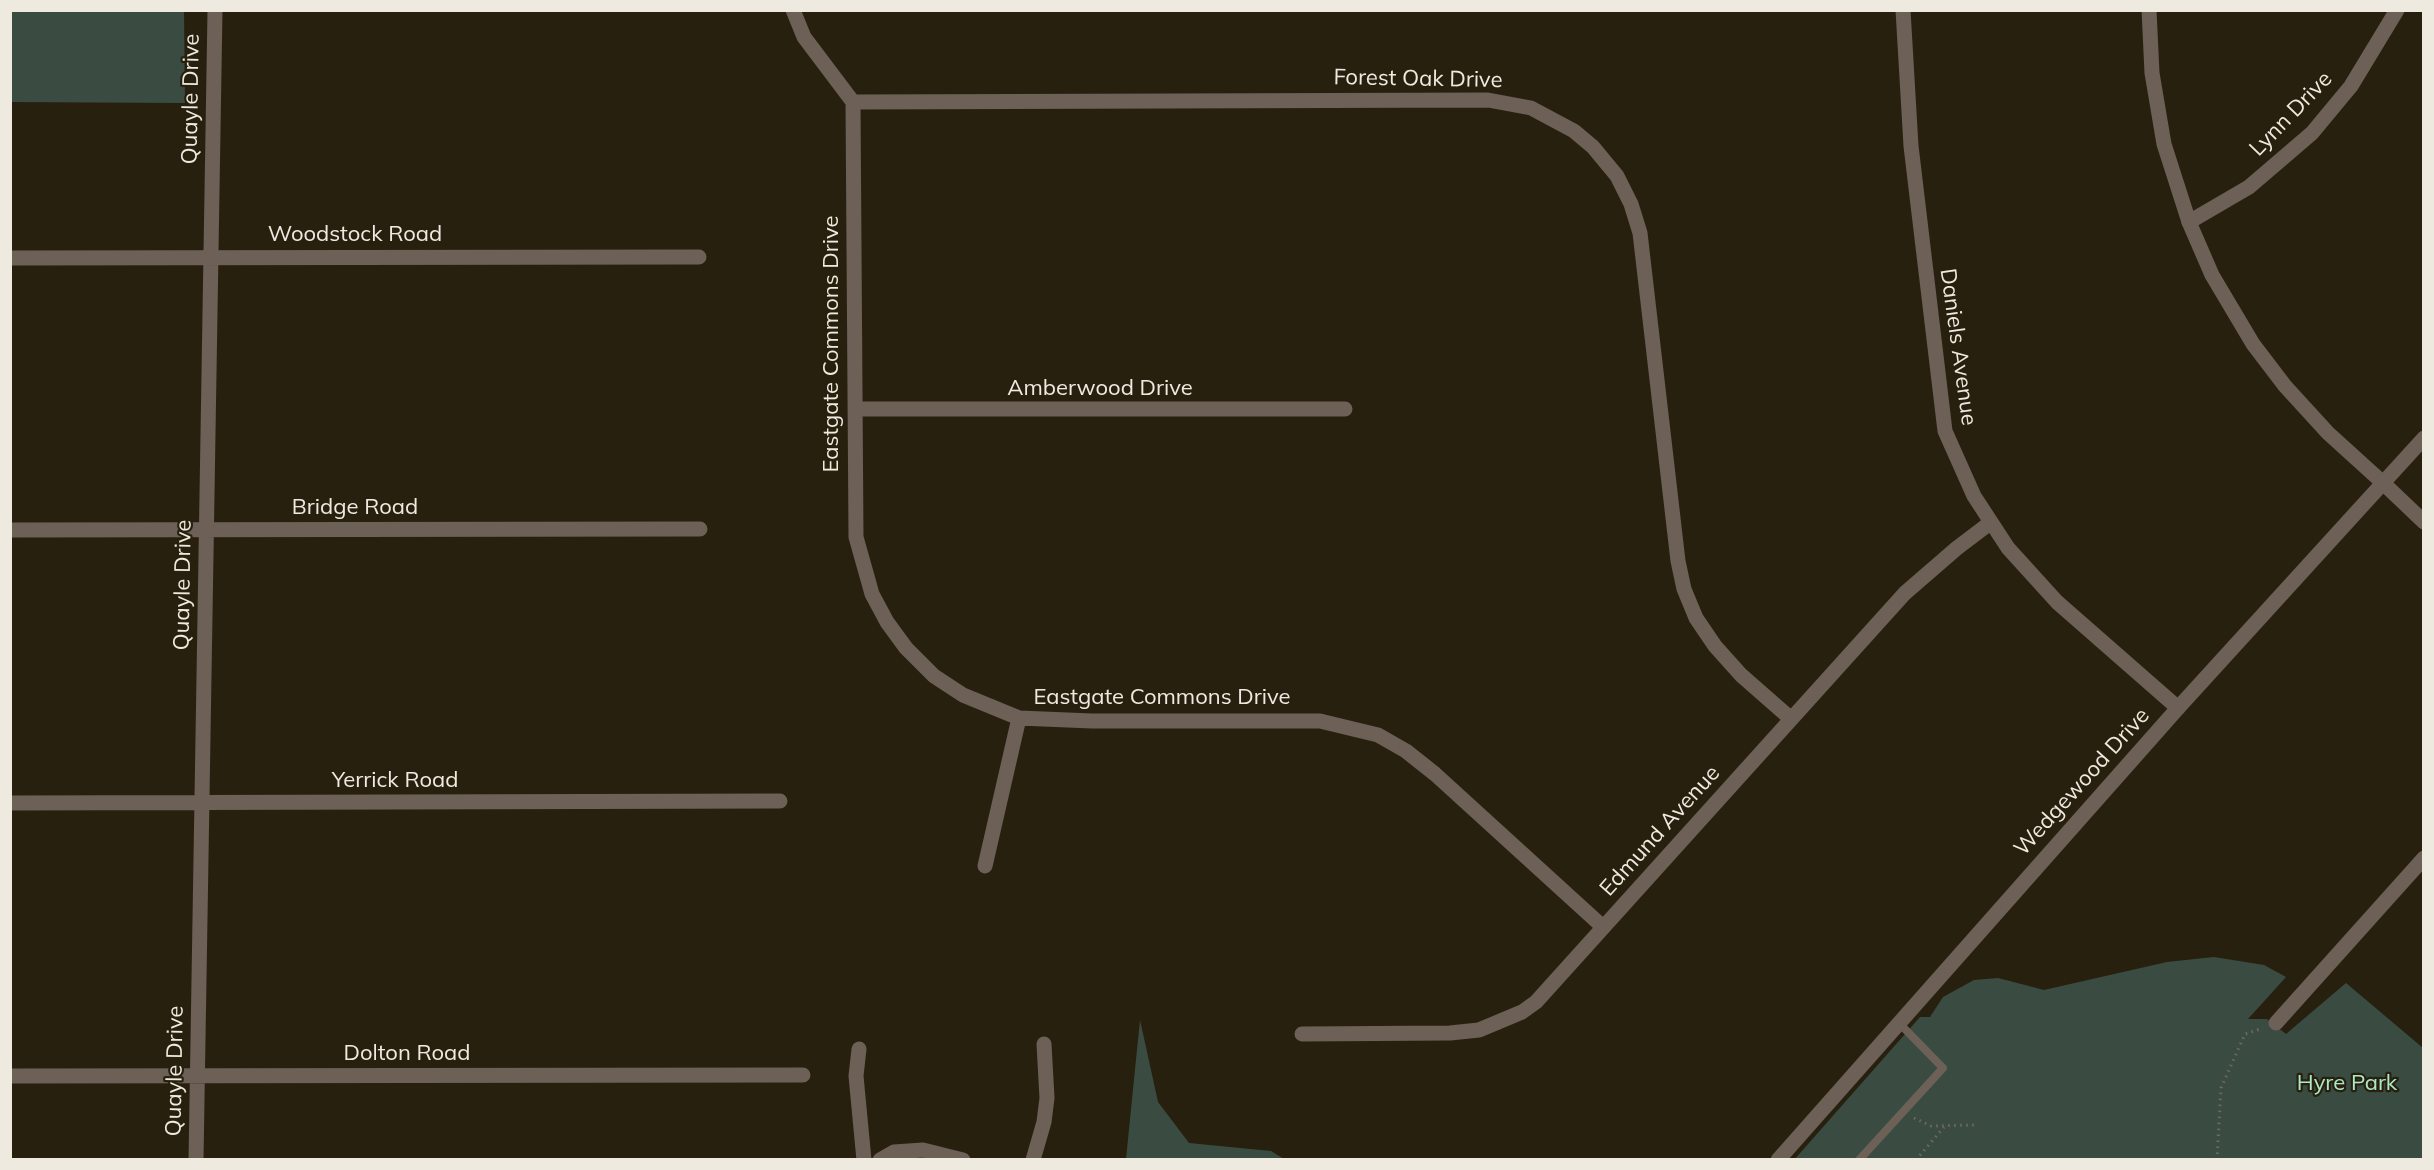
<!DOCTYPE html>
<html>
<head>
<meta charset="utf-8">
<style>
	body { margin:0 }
	#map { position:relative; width:2434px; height:1170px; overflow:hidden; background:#28200f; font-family:Mulish,sans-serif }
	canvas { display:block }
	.frame { position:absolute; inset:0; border:12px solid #efeadf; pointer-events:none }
</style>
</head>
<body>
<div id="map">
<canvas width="2434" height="1170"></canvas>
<div class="frame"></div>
</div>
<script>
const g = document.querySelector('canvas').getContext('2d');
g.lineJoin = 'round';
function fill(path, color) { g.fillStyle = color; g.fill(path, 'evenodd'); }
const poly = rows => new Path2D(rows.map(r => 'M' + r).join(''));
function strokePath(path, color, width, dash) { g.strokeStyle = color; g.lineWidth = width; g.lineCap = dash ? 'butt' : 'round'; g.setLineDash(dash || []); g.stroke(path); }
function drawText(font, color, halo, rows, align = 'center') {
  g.font = font + ' Mulish,sans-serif'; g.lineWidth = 4.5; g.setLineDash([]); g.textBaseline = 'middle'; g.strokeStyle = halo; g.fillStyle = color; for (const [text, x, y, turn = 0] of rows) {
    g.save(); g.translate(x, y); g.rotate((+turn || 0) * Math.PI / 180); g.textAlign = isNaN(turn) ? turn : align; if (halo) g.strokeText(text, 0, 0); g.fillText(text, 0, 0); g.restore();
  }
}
fill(poly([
	[11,10,184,11,185,103,11,102],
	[2214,957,2264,965,2286,977,2248,1019,2267,1019,2286,1034,2346,983,2423,1048,2423,1159,1794,1160,1920,1017,1930,1017,1943,997,1974,980,1998,978,2044,990,2167,962],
	[1140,1020,1158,1102,1189,1143,1271,1151,1284,1159,1126,1159]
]), '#3a4c42');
strokePath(poly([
	[1914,1118,1931,1126,1976,1125],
	[1916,1160,1944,1127],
	[2217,1160,2221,1088,2245,1034,2263,1028]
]), '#716a5c', 3, [1.5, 4.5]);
strokePath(poly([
	[1859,1160,1943,1068,1899,1023]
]), '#6c6057', 8);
strokePath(poly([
	[793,10,804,37,853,102,856,537,872,594,887,622,906,648,934,676,963,695,1019,718,1092,721,1320,721,1378,735,1406,751,1435,774,1603,927],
	[1903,10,1911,146,1945,431,1974,496,2008,548,2057,602,2178,708],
	[853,102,1488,100,1531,108,1574,131,1593,147,1617,176,1631,204,1640,233,1678,561,1684,589,1696,618,1715,646,1741,675,1790,718],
	[2189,222,2249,187,2312,133,2351,86,2397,10],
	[10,258,699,257],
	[855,409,1345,409],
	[2382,482,2424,522],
	[10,530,700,529],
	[10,803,780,801],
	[985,866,1019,718],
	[2276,1023,2424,858],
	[1302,1034,1450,1033,1479,1030,1522,1012,1536,1002,1905,593,1957,548,1990,523],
	[859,1049,856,1076,864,1160],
	[10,1076,803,1075],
	[196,1160,215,10],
	[880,1160,894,1152,923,1150,963,1160],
	[1033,1160,1044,1122,1047,1098,1044,1044]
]), '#6c6057', 15);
strokePath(poly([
	[2149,10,2152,73,2164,144,2189,222,2212,275,2253,344,2285,386,2328,433,2382,482],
	[1778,1160,2178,708,2424,438]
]), '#6c6057', 15);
drawText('22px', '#efeadf', '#28200f', [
	["Forest Oak Drive",1418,79,1],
	["Quayle Drive",191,99,-89],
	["Lynn Drive",2291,114,-46],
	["Woodstock Road",355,234],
	["Eastgate Commons Drive",831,344,-90],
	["Daniels Avenue",1958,347,82],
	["Amberwood Drive",1100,388],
	["Bridge Road",355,507],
	["Quayle Drive",183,585,-89],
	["Eastgate Commons Drive",1162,697],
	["Yerrick Road",395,780],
	["Wedgewood Drive",2082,782,-48],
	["Edmund Avenue",1660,831,-48],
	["Dolton Road",407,1053],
	["Quayle Drive",175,1071,-89]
]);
drawText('22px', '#ade8c6', '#28200f', [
	["Hyre Park",2347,1083]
]);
</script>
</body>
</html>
